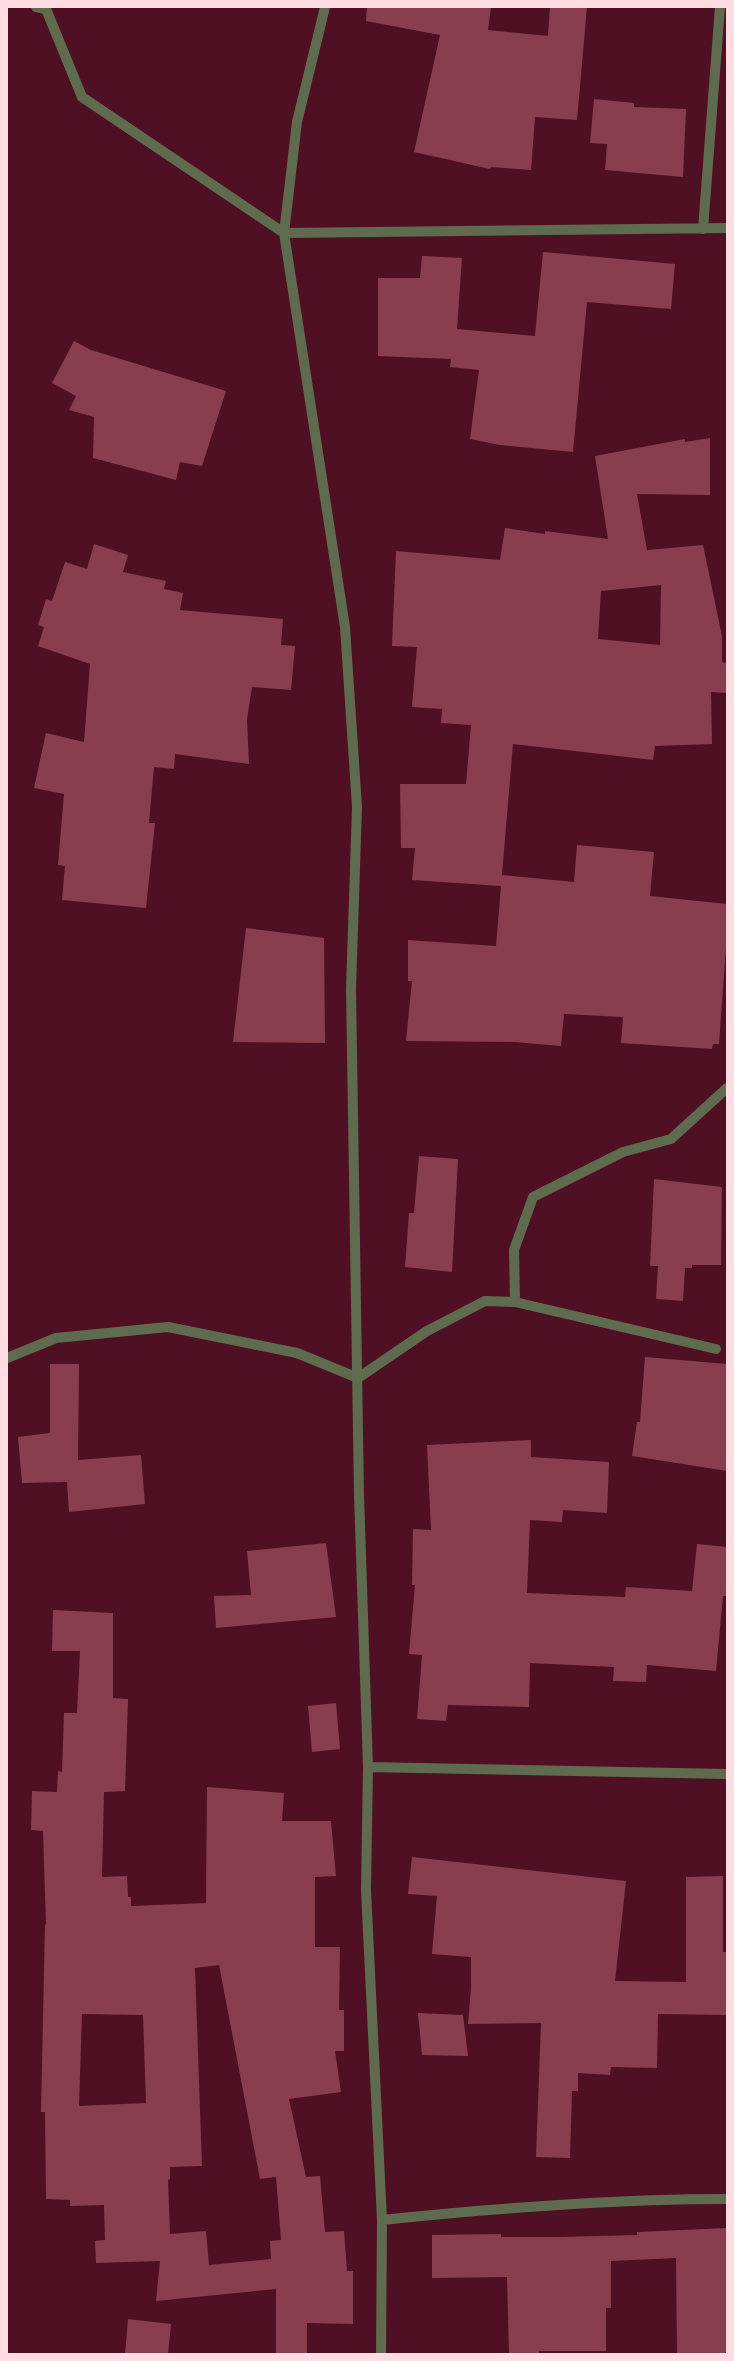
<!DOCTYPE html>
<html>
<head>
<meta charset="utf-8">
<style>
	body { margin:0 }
	#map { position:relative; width:734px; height:2361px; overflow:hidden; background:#4f1023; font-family:Lato,sans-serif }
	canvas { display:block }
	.frame { position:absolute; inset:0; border:8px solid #fedce2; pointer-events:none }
</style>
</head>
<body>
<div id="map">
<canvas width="734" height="2361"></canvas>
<div class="frame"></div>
</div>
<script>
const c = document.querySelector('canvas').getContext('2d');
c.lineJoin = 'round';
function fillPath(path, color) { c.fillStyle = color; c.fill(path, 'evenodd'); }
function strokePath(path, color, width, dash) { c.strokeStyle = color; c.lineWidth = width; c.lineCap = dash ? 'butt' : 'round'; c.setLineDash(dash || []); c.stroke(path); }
const building = new Path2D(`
	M367,7H491L488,30L548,36L550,7H587L577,120L535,117L531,170L491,167L490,169L414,152L440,35L366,21Z
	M594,99L634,103V107L686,109L683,177L605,170L607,144L590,143Z
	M543,252L675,264L671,309L587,302L573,452L500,445L470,439L479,370L450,367L451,359L378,356V278H420L422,256L462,258L457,329L535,336Z
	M74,341L91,350L226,391L202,466L180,462L176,480L93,458L94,417L69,410L76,396L52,383Z
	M710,438V495L637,494L647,550L703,545L722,636V662L727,663V693L711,692L712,744L655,746L653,760L513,744L501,886L502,875L574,882L577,845L654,852L650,896L727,904V933L719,1044H713L712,1049L621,1043L623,1017L564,1014L561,1046L515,1042L406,1041L412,981H408V940L496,946L501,886L412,880L415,848H401L400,784H466L471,725L441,723L442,709L412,707L417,647L392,646L396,551L500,560L505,528L545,534V531L608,539L595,456L685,439V442ZM661,585L660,645L598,639L601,591Z
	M94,544L128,555L123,572L166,581L164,589L183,593L180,610L283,619L281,645L295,646L291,690L252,687L247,719L249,764L175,754L174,769L154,767L149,823H155L146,908L62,900L65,866L58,865L64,794L34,788L46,733L84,742L90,664L38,646L44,627L38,625L46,599L52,601L65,562L87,569Z
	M246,928L324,938L325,1043L233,1042Z
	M419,1156L458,1159L452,1272L405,1267L409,1213H414Z
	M654,1179L722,1187L721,1265H692V1268H685L683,1301L656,1299L658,1266H650Z
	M645,1357L727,1364V1471L632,1456L637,1422H640Z
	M50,1364H79L78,1460L141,1455L145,1504L69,1512L67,1482L22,1483L18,1437L50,1433Z
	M531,1440V1457L609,1462L607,1513L563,1510L562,1522L530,1520L527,1593L625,1597L626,1587L692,1591L697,1544L727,1547V1596H723L716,1671L647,1665L646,1682L613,1681L614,1667L530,1663L529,1707L448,1705L446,1721L417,1719L422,1655L409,1654L415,1585H412L413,1529L431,1530L427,1445Z
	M326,1543L336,1617L216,1628L214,1596L251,1595L247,1551Z
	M53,1610L113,1613V1698L128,1699L125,1791L104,1792L102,1877L127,1876L128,1897H131V1906L206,1903L207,1787L284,1793L282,1821H331L336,1876L315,1877V1947H340L339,2010H344V2051H335L341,2092L289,2099L306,2177L320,2176L325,2232L344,2231L347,2271H353V2324L307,2323V2354H276V2289L156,2301L160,2261L96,2263L95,2241L105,2240L104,2205L70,2206V2200L46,2199L45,2112H41L45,1924L46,1925L43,1831L31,1830L32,1791L57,1792L58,1771L62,1772L64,1713H77L80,1651H52ZM219,1965L260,2179L276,2177L281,2240L270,2241L271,2259L209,2265L206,2231L170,2234L168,2180L170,2179V2167L202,2166L195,1968ZM82,2014L143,2015L146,2103L79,2106Z
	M336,1703L340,1749L312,1752L308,1706Z
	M412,1857L626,1881L615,1981L686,1982V1877L723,1876V1952H727V2015L658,2014L657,2068L611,2067L610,2075L578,2073V2091H572L570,2158L536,2157L541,2023L468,2024L471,1988V1957L432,1954L437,1896L408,1894Z
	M418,2013L463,2015L468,2056L422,2055Z
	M727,2228V2354H677L676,2258L611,2261V2308H606V2351H539V2353L509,2354L507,2277L432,2278V2235L501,2234V2237H559L637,2235V2232Z
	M128,2319L171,2324L168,2354H125Z`);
const minor = new Path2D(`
	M36,7L46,9L82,97L284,233L727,228
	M325,7L297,122L284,233L345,627L357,807L351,989L359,1495L368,1767L366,1890L382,2220L381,2354
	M703,229L720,7
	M515,1302L514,1250L533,1197L623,1152L671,1139L727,1088
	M7,1358L56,1338L168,1327L297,1353L358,1378L427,1331L485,1301L515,1302L716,1349
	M368,1767L727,1774
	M382,2220C497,2208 611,2199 727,2199`);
fillPath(building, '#893e50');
strokePath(minor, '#5e6b4e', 10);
</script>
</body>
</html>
